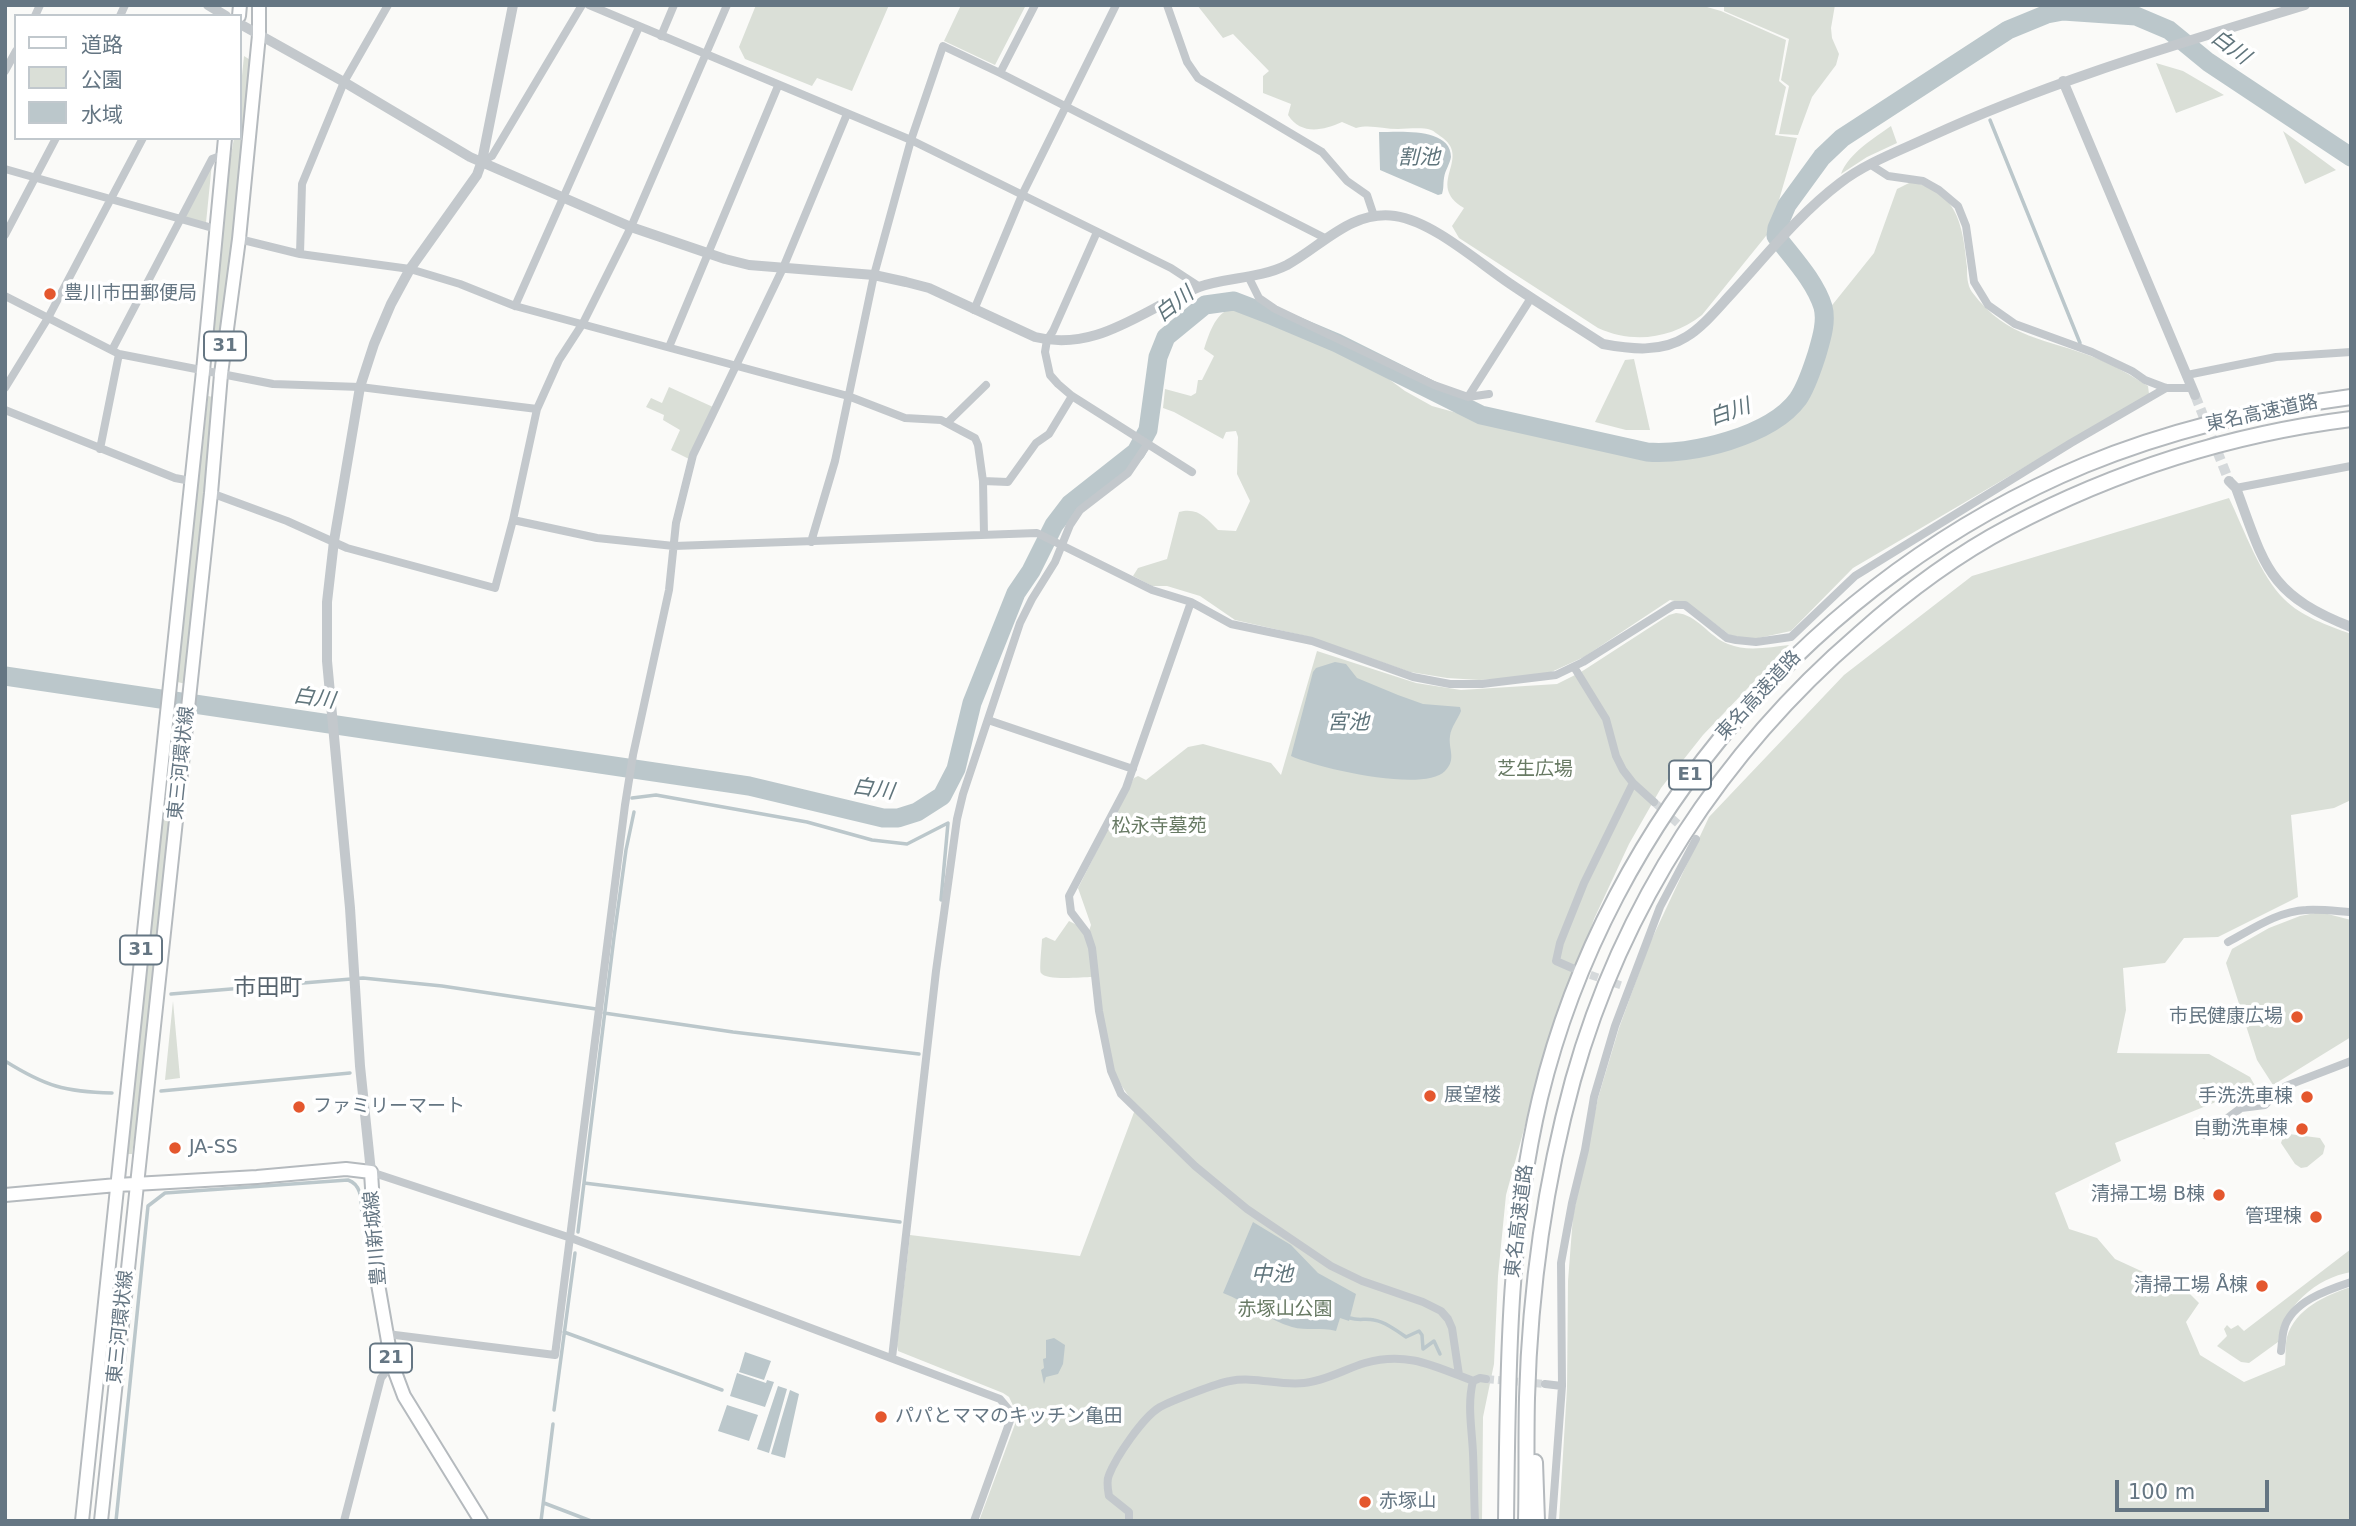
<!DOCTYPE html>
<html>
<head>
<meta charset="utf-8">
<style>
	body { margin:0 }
	#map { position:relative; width:2356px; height:1526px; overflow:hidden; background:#fafaf8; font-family:"DejaVu Sans","Noto Sans JP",sans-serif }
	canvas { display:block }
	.frame { position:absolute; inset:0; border:7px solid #657683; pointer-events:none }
	.legend { position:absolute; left:14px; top:14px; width:228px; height:126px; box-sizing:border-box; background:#fff; border:2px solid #c1c8cd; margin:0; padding:9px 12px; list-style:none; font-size:21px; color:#657683 }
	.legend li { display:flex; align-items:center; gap:14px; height:35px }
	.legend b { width:35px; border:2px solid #c1c8cd }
	.scale { position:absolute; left:2115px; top:1480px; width:154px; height:32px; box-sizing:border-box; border:4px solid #657683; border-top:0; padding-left:9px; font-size:21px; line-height:24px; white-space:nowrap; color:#657683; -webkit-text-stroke:5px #fff; paint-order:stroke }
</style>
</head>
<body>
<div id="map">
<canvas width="2356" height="1526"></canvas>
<div class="frame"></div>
<ul class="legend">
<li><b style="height:9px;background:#fff"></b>道路</li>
<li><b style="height:19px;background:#dadfd7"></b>公園</li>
<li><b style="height:19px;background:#bbc7cb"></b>水域</li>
</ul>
<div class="scale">100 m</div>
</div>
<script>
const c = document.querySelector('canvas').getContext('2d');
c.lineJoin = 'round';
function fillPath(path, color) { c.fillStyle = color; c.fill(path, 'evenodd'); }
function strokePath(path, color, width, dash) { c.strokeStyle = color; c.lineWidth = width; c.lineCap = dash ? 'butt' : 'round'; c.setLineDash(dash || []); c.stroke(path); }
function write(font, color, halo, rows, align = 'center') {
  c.font = font + ' "DejaVu Sans","Noto Sans JP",sans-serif'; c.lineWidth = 7; c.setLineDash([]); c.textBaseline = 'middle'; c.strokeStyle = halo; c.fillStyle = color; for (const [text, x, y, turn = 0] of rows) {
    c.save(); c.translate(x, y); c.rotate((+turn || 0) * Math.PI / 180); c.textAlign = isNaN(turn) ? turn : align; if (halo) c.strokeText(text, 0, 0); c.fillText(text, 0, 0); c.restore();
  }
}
const green = new Path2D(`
	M756,5H889L852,91L817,78L812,86L745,59L739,47Z
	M961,5H1026L995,65L944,41Z
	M1197,5H1700L1721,11L1786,40L1779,81L1786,87L1775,135L1797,138L1770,231L1702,315C1671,339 1633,344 1598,328L1459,238L1452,226L1464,208C1424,184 1474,158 1440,136C1437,134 1434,131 1431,130C1422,127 1408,129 1398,129C1383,129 1370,124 1356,128L1342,122C1322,131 1301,135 1288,115L1291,104L1263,93V76L1269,71L1233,34L1223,38Z
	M1724,5H1835L1831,28L1832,38L1839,54L1836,65L1812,97L1798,135L1779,134L1789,86L1781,80L1789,39L1724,11Z
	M244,56L252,61L234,236L217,349L210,347L229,167L234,138H240V95Z
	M2156,63L2183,71L2224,95L2176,113Z
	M1891,126L1897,143L1867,157L1841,174C1848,154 1874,138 1891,126Z
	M2283,131L2336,170L2305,184Z
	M212,163L206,223L184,217Z
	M1911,182C1958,191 1963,226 1967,267C1967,275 1967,285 1972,292C2008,340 2046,338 2096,358C2114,365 2132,376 2148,386L2149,394L1853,568L1791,631L1754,639L1731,636L1689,604L1670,600L1584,657L1547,674L1511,679L1479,680L1447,678L1410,672L1310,637L1235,620L1200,596L1167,586H1152L1133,576L1138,568L1167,559L1179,512C1198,507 1206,518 1218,530L1236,531L1250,501L1237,474L1238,437L1236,431L1226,432L1223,439L1174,412L1163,408L1165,389L1191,396L1196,393L1198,380H1202L1214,356L1204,349C1210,331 1218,304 1241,309L1334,345L1360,358L1405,391L1432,406L1486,421L1551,432L1668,460L1712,450L1770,426L1799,400L1817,356L1823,334L1825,314L1874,253L1897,189Z
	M1634,359L1650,430H1626L1595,422L1625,360Z
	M669,387L713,407L689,459L671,450L680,430L663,420L664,415L646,407L651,398L662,403Z
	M208,396L217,398L186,684L173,681L191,508L203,443Z
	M2229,498C2243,527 2261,577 2284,599C2302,617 2327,625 2351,634V800L2334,808L2291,815L2298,897L2218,937L2184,938L2165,963L2123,968L2126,1010L2117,1053L2209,1054L2250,1077L2264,1101L2238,1093L2115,1143L2121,1161L2055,1193L2069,1229L2097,1238L2115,1259L2189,1293L2199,1303L2186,1322L2200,1355L2244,1382L2285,1365C2286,1356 2285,1345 2287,1337C2295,1309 2326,1295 2351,1287V1521H1559L1567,1388L1568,1281L1573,1216L1598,1098L1619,1028L1649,945L1709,817L1844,675L1972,576Z
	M1676,613C1697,614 1709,637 1728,644C1747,652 1770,647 1789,645L1703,735L1661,788L1629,844L1594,919L1529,1111L1506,1195L1498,1276L1494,1364L1483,1417L1482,1521H979L1018,1416L1009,1397L1003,1393L898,1351L897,1345L910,1235L1080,1256L1136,1107L1119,1082L1113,1069L1092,977C1082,977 1046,981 1041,973C1039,970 1042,944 1042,939L1046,937L1055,941L1069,921L1089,931L1091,925L1078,888L1134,778L1138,776L1146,780L1188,747L1203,744L1271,763L1281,775L1317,651L1416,683L1461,690L1557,684L1581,672L1669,615Z
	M171,713L182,715L149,1041L132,1154H123Z
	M2320,912L2351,920V1037L2273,1085L2257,1060L2226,963L2232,949L2269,928L2300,916Z
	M173,1001L180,1078L165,1080Z
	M2289,1134L2320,1138L2325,1146L2323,1154L2307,1167L2301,1168L2295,1164L2281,1143L2283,1137Z
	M2351,1249V1272C2316,1278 2283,1307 2278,1342L2249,1363L2241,1362L2217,1346L2227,1336L2224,1329L2227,1325L2231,1329L2238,1325L2244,1331Z`);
const water = new Path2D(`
	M1379,132C1399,132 1451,127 1451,157C1450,164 1445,170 1444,178C1443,184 1444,188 1442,194L1438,195L1380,170Z
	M1335,662L1346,664L1357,678L1398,695L1423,704L1460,707L1461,711C1458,719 1451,727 1450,736C1448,749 1457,759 1445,771C1424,793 1317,768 1291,756L1313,672L1316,668Z
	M1253,1222L1291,1245L1318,1273L1356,1294L1349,1321L1340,1318L1336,1331C1321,1327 1306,1331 1292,1327C1268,1320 1247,1302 1223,1293Z
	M1054,1338L1065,1345L1063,1364L1058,1374L1046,1377L1044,1384L1041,1370L1044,1368L1043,1359L1046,1358V1340Z
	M745,1352L771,1361L764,1380L739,1372Z
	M737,1373L766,1383L767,1380L774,1382L765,1407L730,1396Z
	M778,1386L787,1389L769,1453L757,1449Z
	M790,1390L799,1394L785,1458L771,1454Z
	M727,1405L758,1415L749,1441L718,1431Z`);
const stream = new Path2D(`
	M1990,120L2080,343
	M632,798L656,795L807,822L872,840L907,844L948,823L941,900
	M171,994L363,978L442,986L596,1009
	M604,1013L733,1032L919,1054
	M5,1061C45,1086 65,1092 112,1093
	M161,1091L350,1073
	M584,1183L900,1222
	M578,1232L614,937L626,850L634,812
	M1350,1318C1359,1321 1365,1318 1374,1320C1385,1322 1396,1330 1406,1337L1419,1331L1422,1335L1423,1349L1434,1341L1440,1354
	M564,1332L722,1390
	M554,1410L575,1253
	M544,1503L591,1521
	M116,1521L148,1206L165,1193L348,1180C363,1185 361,1203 362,1217
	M541,1521L553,1424`);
const river = new Path2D(`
	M5,676L749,786L883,818H898L917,812L942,796L956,769L972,703L1016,593L1031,571L1054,525L1070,504L1136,452L1148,430L1158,357L1166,337L1205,305L1234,301L1273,316L1337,343L1481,415L1647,452C1690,456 1771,436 1798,399C1807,386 1812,369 1817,354C1821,340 1827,322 1823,307C1815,281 1792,257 1776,236L1777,228L1787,205L1822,157L1842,138L2008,30L2047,14L2063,11L2136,16L2169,30L2208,62L2351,157`);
const minorTunnel = new Path2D(`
	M1654,802L1688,833
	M1579,971L1623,986
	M1486,1379L1545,1384`);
const tertiaryTunnel = new Path2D(`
	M2195,395L2229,481`);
const minor = new Path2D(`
	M589,5L911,140L1171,268L1200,287
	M1167,5L1187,62L1198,78L1322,152L1347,181L1367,195L1374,216
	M35,16L40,5
	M120,16L125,5
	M661,36L674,5
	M5,71L16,51
	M1000,73L1325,238
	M482,161L492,156L582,5
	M1871,165L1888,176L1923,181L1939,190L1958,206L1966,226L1974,282L1988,305L2015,324L2092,352L2132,371L2145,380L2166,388H2192
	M5,169L216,229
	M1097,232L1053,331L1047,340L1045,352L1050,375L1058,384L1072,396L1192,472
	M5,235L56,138
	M239,239L300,254L410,269L460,284L515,306L848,396L905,418L941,420L975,438L978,445L983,481L984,535
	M300,254L302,184L344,82L388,5
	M1249,278L1259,298L1275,309L1434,385L1468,397L1489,394
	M5,296L119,354L273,384L360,387L537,409
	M515,306L639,27
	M974,310L1022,195L1116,5
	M669,347L778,86
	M112,350L212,159L223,155
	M2187,375L2276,357L2351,352
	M5,388L48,318L143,138
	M1468,397L1531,298
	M5,410L175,478L191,481
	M947,423L986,385
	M100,449L119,354
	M983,481L1008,482L1036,443L1049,434L1072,396
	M2236,488L2351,466
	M211,493L287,521L347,548L495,588L513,520L537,409L559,360L583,323L631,227L727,5
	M513,520L597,538L674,546L1037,533L1152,590L1191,602L1231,624L1312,641L1413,677L1450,684H1482L1556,675L1583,662L1674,605H1685L1727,638L1736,640L1756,642L1791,637L1855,576L2071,443L2166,388
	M811,542L835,461L874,275L911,140L943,46L1000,73L1035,5
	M1191,602L1126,788L1069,896L1071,912L1087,933L1092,948L1099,1011L1111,1071L1121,1094L1195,1166L1247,1209L1331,1266L1362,1281L1423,1302L1441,1311L1448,1319L1452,1328L1459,1375
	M1574,667L1606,719L1616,756L1623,770L1633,783L1654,802
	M988,720L1133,769
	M2228,942C2251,930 2278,911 2306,910C2320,909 2336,911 2351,912
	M1572,968L1556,961L1560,943L1584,883L1633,783
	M2205,1135L2241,1108L2265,1105L2280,1090L2286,1086L2351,1061
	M371,1172L571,1238L1000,1399L1010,1411L1011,1418L974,1521
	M387,1334L555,1355L625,805L633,755L669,590L676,523L693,455L783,268L847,114
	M2281,1351C2282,1344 2282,1336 2284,1329C2291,1302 2327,1290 2351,1282
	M892,1358L936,971L957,819L963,794L1020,623L1032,599L1055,562L1070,525L1080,510L1128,473L1147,445
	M1545,1384L1562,1386
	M344,1521L381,1378L392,1364
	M1129,1521V1512L1109,1496C1108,1490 1106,1481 1109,1475C1116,1457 1143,1417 1160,1407C1171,1401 1217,1383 1230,1381C1255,1376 1279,1386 1304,1383C1325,1381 1345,1369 1365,1363C1407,1351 1434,1366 1473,1381
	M1475,1521C1474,1498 1474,1476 1473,1453C1472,1429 1467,1405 1473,1381L1480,1378L1486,1379
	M1552,1521L1562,1386L1561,1263L1572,1203L1585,1150L1594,1097L1615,1026L1660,907L1696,839`);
const tertiary = new Path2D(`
	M208,5L226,16
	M240,24L344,82L470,157L631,227L725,259L749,265L874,275L906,282L929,288L1035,337C1098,353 1144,308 1199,287C1227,277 1259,279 1287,265C1322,246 1351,210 1395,216C1432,221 1478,262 1509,283C1540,304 1572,324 1603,344C1630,349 1661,353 1686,337C1703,327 1718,308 1732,293C1766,256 1799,214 1840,183C1866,163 1899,151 1929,137C2050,81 2178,44 2305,5
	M2063,81L2195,395
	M2229,481L2236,488C2265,566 2267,594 2351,627
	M371,1172L360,1066L350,908L327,661V602L334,541L360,387L374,344L391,304L410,269L477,175L482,161L513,5`);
const primary = new Path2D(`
	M239,16L240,5
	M5,1195L117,1185L257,1177L346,1169L371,1172L378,1284L392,1364L404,1396L481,1521
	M82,1521L203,371L225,138
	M101,1521L211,493L221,374L239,239L259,35V5`);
const motorway = new Path2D(`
	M1535,1462L1537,1521
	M1506,1521C1508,1379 1507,1237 1540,1098C1608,817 1818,576 2085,465C2170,430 2260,409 2351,397
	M1526,1521C1527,1480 1526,1439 1527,1398C1530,1291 1545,1182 1573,1080C1622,905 1722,752 1859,634C1905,593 1954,556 2009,527C2115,471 2232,434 2351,419`);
const markers = [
	[50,294,7,"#e4572e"],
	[2297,1017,7,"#e4572e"],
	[1430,1096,7,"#e4572e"],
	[2307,1097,7,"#e4572e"],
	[299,1107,7,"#e4572e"],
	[2302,1129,7,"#e4572e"],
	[175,1148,7,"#e4572e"],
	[2219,1195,7,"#e4572e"],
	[2316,1217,7,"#e4572e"],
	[2262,1286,7,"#e4572e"],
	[881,1417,7,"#e4572e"],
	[1365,1502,7,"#e4572e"]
];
const shields = [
	[225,346,42],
	[1690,775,42],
	[141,950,42],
	[391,1358,42]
];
const shieldNames = [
	["31",225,346],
	["E1",1690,775],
	["31",141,950],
	["21",391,1358]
];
const poiNames = [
	["豊川市田郵便局",64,294],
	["市民健康広場",2283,1017,"right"],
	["展望楼",1444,1096],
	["手洗洗車棟",2293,1097,"right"],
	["ファミリーマート",313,1107],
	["自動洗車棟",2288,1129,"right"],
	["JA-SS",189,1148],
	["清掃工場 B棟",2205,1195,"right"],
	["管理棟",2302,1217,"right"],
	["清掃工場 Å棟",2248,1286,"right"],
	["パパとママのキッチン亀田",895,1417],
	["赤塚山",1379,1502]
];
const streetNames = [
	["東名高速道路",2262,414,-12],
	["東名高速道路",1759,696,-47],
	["東三河環状線",182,763,-84],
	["東名高速道路",1520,1221,-83],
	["豊川新城線",376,1238,-95],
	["東三河環状線",121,1327,-84]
];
const parkNames = [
	["芝生広場",1535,770],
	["松永寺墓苑",1159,827],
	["赤塚山公園",1285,1310]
];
const waterNames = [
	["白川",2230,48,36],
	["割池",1419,159],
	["白川",1175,305,-38],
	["白川",1730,413,-19],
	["白川",314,699,8],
	["宮池",1348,724],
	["白川",873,790,8],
	["中池",1272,1276]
];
const quarterNames = [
	["市田町",268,989]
];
fillPath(green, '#dadfd7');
fillPath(water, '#bbc7cb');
strokePath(stream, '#bbc7cb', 3.5);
strokePath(river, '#bbc7cb', 19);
strokePath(minorTunnel, '#d5d9db', 8, [8, 4]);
strokePath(tertiaryTunnel, '#d5d9db', 10, [10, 5]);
strokePath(primary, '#b5babe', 16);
strokePath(motorway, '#b4b9bd', 18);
strokePath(minor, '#c3c8cc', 8);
strokePath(tertiary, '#c3c8cc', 10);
strokePath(primary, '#fff', 12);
strokePath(motorway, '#fff', 14);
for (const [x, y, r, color] of markers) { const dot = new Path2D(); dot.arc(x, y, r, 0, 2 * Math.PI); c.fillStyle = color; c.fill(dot); strokePath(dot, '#fff', 2.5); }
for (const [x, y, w] of shields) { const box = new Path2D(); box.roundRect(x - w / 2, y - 14.5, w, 29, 5); c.fillStyle = '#fff'; c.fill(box); strokePath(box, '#657683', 2); }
write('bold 18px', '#657683', null, shieldNames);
write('19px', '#657683', '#fff', poiNames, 'left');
write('19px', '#657683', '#fff', streetNames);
write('19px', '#687a64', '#fff', parkNames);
write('italic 21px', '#60757c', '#fff', waterNames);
write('23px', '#57646e', '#fff', quarterNames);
</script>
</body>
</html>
